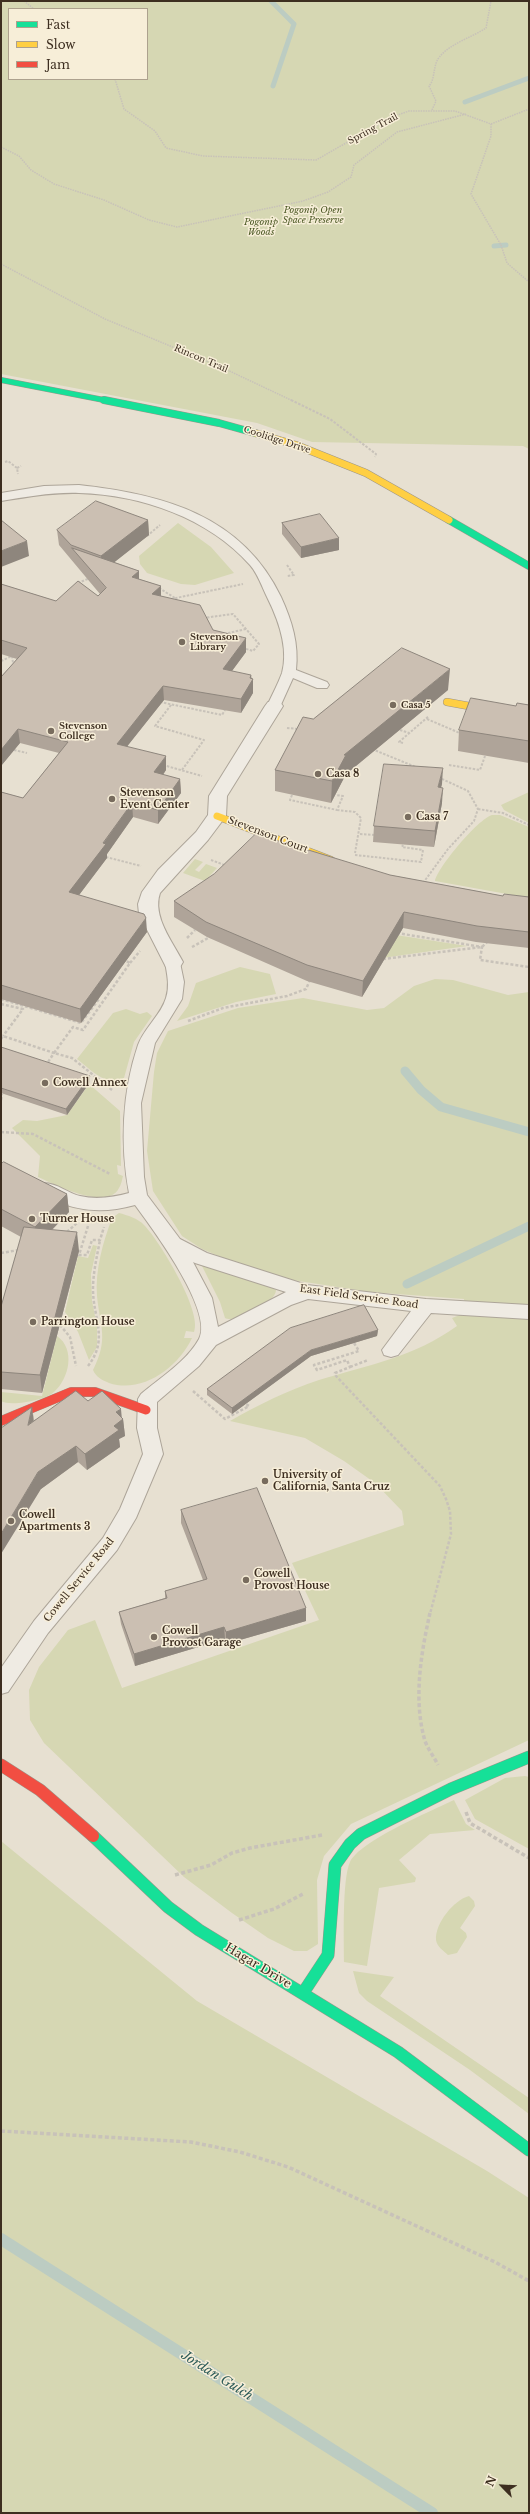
<!DOCTYPE html>
<html>
<head>
<meta charset="utf-8">
<style>
	body { margin:0 }
	#map { position:relative; width:530px; height:2514px; overflow:hidden; background:#e7e0d1; font-family:"Libre Baskerville",serif }
	canvas { display:block }
	.frame { position:absolute; inset:0; border:2px solid #3d2e20; pointer-events:none }
	.legend { position:absolute; left:8px; top:8px; width:140px; height:72px; box-sizing:border-box; background:#f7eed8; border:1px solid #ada18e; margin:0; padding:5px 7px; list-style:none; font-size:12px; color:#3d2e20 }
	.legend li { display:flex; align-items:center; gap:8px; height:20px }
	.legend b { width:20px; border:1px solid #ada18e }
	.north { position:absolute; left:482px; top:2466px; width:40px; height:40px; -webkit-text-stroke:3px #f7eed8; paint-order:stroke; rotate:294deg; font-size:11px; font-weight:700; line-height:16px; text-align:center; color:#3d2e20 }
	.north::after { content:''; display:block; margin:auto; width:14px; height:18px; background:#3d2e20; clip-path:polygon(50% 0,100% 100%,50% 72%,0 100%) }
</style>
</head>
<body>
<div id="map">
<canvas width="530" height="2514"></canvas>
<div class="frame"></div>
<ul class="legend">
<li><b style="height:5px;background:#16e098"></b>Fast</li>
<li><b style="height:5px;background:#ffcf43"></b>Slow</li>
<li><b style="height:5px;background:#f24e42"></b>Jam</li>
</ul>
<div class="north">N</div>
</div>
<script>
const c = document.querySelector('canvas').getContext('2d');
c.lineJoin = 'round';
function fillPath(path, color) { c.fillStyle = color; c.fill(path, 'evenodd'); }
function strokePath(path, color, width, dash) { c.strokeStyle = color; c.lineWidth = width; c.lineCap = dash ? 'butt' : 'round'; c.setLineDash(dash || []); c.stroke(path); }
function write(font, color, halo, rows, align = 'center') {
  c.font = font + ' "Libre Baskerville",serif'; c.lineWidth = 3; c.setLineDash([]); c.textBaseline = 'middle'; c.strokeStyle = halo; c.fillStyle = color; for (const [text, x, y, turn = 0] of rows) {
    c.save(); c.translate(x, y); c.rotate((+turn || 0) * Math.PI / 180); c.textAlign = isNaN(turn) ? turn : align; if (halo) c.strokeText(text, 0, 0); c.fillText(text, 0, 0); c.restore();
  }
}
const green = new Path2D(`
	M1,1H529V449L523,446L312,442L257,423L1,374ZM9,9H147V79H9Z
	M178,523L211,547L234,573L195,585L181,584L147,573L140,564L139,556Z
	M529,792V823L504,810L501,805Z
	M492,815H500L529,827V898L435,881C438,867 478,819 492,815Z
	M195,859L203,862L195,870L199,872L206,864L217,868L205,881L183,873Z
	M383,933L467,946L382,958Z
	M240,967L270,974L276,994L236,1002L177,1021L188,1006L196,983Z
	M435,979L453,980L508,995L529,992V1740L351,1824L324,1856L317,1880L318,1944L307,1951H294L268,1938L232,1913L184,1877L44,1743L30,1720L29,1690L39,1667L68,1630L95,1620L122,1688L319,1620L292,1563L404,1525L402,1511L375,1483L344,1461L305,1438L230,1421C258,1405 288,1390 319,1380C369,1365 414,1357 457,1326L452,1318L465,1313L464,1299L370,1292L292,1280L228,1260L202,1249L182,1236L153,1191L147,1151L154,1072L157,1053L168,1031L238,1008L303,998L367,1010L384,1008L414,986Z
	M126,1009L140,1014L147,1012L152,1016L134,1042L124,1078C107,1088 90,1069 77,1059L113,1013Z
	M89,1084L120,1111L121,1166L117,1165L118,1174L123,1176C122,1180 121,1185 119,1188C107,1212 54,1184 38,1177L40,1156L12,1128L23,1120L37,1121L67,1115Z
	M119,1213C127,1215 139,1219 144,1225C159,1240 203,1312 194,1332L186,1331L184,1338H192C178,1368 142,1394 109,1383C102,1380 96,1377 93,1370C109,1338 100,1328 97,1296C95,1270 103,1242 112,1218Z
	M93,1245L97,1246L91,1274L92,1301L97,1326V1347L89,1360L78,1332L65,1312L78,1256L88,1258Z
	M203,1264L271,1287L276,1290C276,1303 236,1324 225,1318L220,1302L202,1266Z
	M57,1336C76,1349 69,1379 54,1392C46,1400 11,1407 1,1401V1392L42,1396Z
	M525,1776L529,1777V1849L475,1819L465,1800L505,1778Z
	M454,1800L466,1824L475,1830L430,1834L399,1860L416,1878L415,1882L379,1888L367,1966L344,1962C344,1940 342,1879 350,1862C360,1841 431,1811 454,1800Z
	M1,1841L197,2001L487,2171L529,2198V2513H1Z
	M469,1896L474,1901L475,1906L460,1928L466,1933L467,1937L457,1953L448,1955C444,1951 437,1947 436,1940C435,1923 454,1900 469,1896Z
	M353,1971L394,1977L380,1996L529,2098V2114L470,2070L367,2001L359,1993Z`);
const streamFar2 = new Path2D(`
	M271,1L294,24L273,86
	M465,102L529,78
	M494,246L506,245`);
const streamFar1 = new Path2D(`
	M405,1071L421,1090L441,1107L529,1132
	M407,1284L529,1226`);
const stream = new Path2D(`
	M1,2239L432,2513`);
const pathFar3 = new Path2D(`
	M24,1L34,9
	M115,79L124,109L155,131L166,148L203,156L316,160L392,117L409,111H455L491,124V136L471,194L501,245L507,263L529,282
	M432,110L436,101L429,86C435,80 433,67 438,59C448,44 471,38 486,28L491,1
	M491,124L529,109
	M1,147L19,156L31,170L54,184L104,200L149,220L177,227L303,201L328,192L351,177L354,165L397,132L466,114
	M1,264L105,319L221,367L293,401`);
const pathFar2 = new Path2D(`
	M291,400L330,419L376,454L375,457
	M5,462L8,461L17,468L18,474
	M17,468L21,466
	M147,536L160,525
	M287,565L294,575L287,576
	M78,583L90,578
	M159,588L175,598
	M173,602L176,598L243,584
	M203,618L233,614L259,644L253,651L243,648
	M224,634L246,629
	M12,656L13,663L16,665
	M1,661L12,656
	M160,702L222,715L225,710
	M171,705L155,726L204,740L182,770
	M427,719L462,734
	M287,728L298,729
	M400,730L409,733
	M403,743L399,742L429,716
	M372,749L418,768
	M14,750L27,753
	M163,765L202,776
	M449,765L480,770L485,756
	M292,795L290,800L337,810L343,796L336,795
	M478,809L503,813L529,825
	M337,810L355,812L361,818L355,853
	M360,834L374,835
	M355,855L421,862L423,850L402,847L403,845
	M106,857L141,866
	M211,860L227,866
	M423,883L448,849L474,821L478,809L468,791L440,778`);
const pathFar1 = new Path2D(`
	M397,933L482,947L480,960L529,967
	M187,938L195,930
	M192,947L210,937
	M383,959L482,947L487,942
	M130,963L140,951
	M1,999L81,1023L99,999
	M1,1004L23,1009L3,1036
	M188,1021L223,1008L287,996L306,989L310,980
	M1,1039L3,1036L54,1053L46,1065
	M112,1090L72,1058L54,1053L73,1027L83,1030L130,963L126,961
	M1,1100L2,1094
	M1,1132L33,1134L110,1174
	M88,1226L79,1255H87L92,1240H100L104,1227
	M67,1232L77,1223
	M1,1253L19,1250
	M60,1325L70,1337L76,1366
	M354,1343L359,1351L314,1365L317,1370L347,1360L350,1367L335,1373L336,1376L440,1486L446,1499L450,1511L451,1534L430,1614
	M88,1366C109,1339 93,1319 93,1289C93,1273 97,1256 100,1240
	M350,1367L368,1360
	M193,1391L225,1419L249,1406L246,1404`);
const path = new Path2D(`
	M430,1613C421,1653 413,1700 425,1741C428,1749 434,1757 438,1765
	M466,1812L470,1823L529,1858
	M175,1875L211,1865L232,1853L250,1848L322,1835
	M239,1920L274,1909L303,1894
	M1,2131L191,2142L240,2152L288,2167L495,2262L529,2281`);
const lane = new Path2D(`
	M79,485C162,494 242,515 281,597C292,621 299,644 296,670L327,682L329,685L327,688H317L293,678L279,709H269L267,706C272,695 278,684 282,673C289,648 278,619 267,597C262,587 258,574 250,565C208,518 142,495 79,493C53,492 27,497 1,501V493L44,486Z
	M173,957L179,958L184,982L182,999L155,1043L141,1103L144,1177L147,1195L180,1239L207,1253L307,1285L426,1299L529,1305V1319L431,1313L398,1355L391,1357L384,1355L382,1350L411,1311L308,1299L291,1305L216,1345L199,1366L157,1402V1428L163,1454L136,1518L117,1550L48,1633L8,1692L1,1694V1668L34,1621L103,1538L120,1509L143,1454L137,1428L138,1399L141,1394C160,1378 187,1361 199,1339C214,1311 152,1228 135,1205C106,1213 83,1212 55,1201C48,1198 41,1196 37,1189L40,1184C53,1180 67,1193 80,1196C97,1200 114,1197 129,1193C120,1145 122,1092 138,1045C144,1028 161,1015 166,998C170,986 167,974 165,962L167,958ZM193,1262L195,1263L286,1292L218,1327L212,1298Z`);
const street = new Path2D(`
	M274,701L280,702L283,706L227,796L226,816L208,840L160,893C152,916 172,941 183,962L180,967L173,968L166,967L139,914L138,904L142,892L158,870L196,832L208,815L209,796L265,706L268,702Z`);
const fastFar2 = new Path2D(`
	M1,380L109,401`);
const fastFar1 = new Path2D(`
	M104,400L219,423L255,433
	M449,520L529,566`);
const fast = new Path2D(`
	M93,1836L168,1907L199,1930L398,2052L529,2150
	M303,1993L328,1955L335,1865L350,1844L361,1834L451,1789L529,1757`);
const slow = new Path2D(`
	M255,433L296,445L366,473L449,520
	M447,702L529,717
	M217,816L331,860`);
const jamFar1 = new Path2D(`
	M1,1421L71,1392H95L146,1410`);
const jam = new Path2D(`
	M1,1765L40,1790L93,1836`);
const wall = new Path2D(`
	M148,520L149,535L114,562L139,571V579L161,586V596L246,652L232,671L253,679V693L241,713L164,700L127,746L166,770L163,775L180,779L181,793L158,824L133,817L107,854V858L79,895L147,932L81,1023L1,999V792L23,798L59,753L20,743L1,766V677L17,659L1,654V584L56,601L98,596L100,594L59,545L57,530Z
	M282,523L339,550L301,558L282,534Z
	M448,690L345,775V776L331,803L275,791V770L313,719Z
	M529,705V763L458,751L459,730L516,706Z
	M442,784L441,787L442,803L434,847L373,842L374,826Z
	M390,875L503,896L529,897V948L476,942L403,928L362,997L307,981L207,937L174,917V901Z
	M1,1047L90,1082L67,1115L1,1093Z
	M1,1164L67,1194L69,1212L52,1230L79,1251L42,1393L1,1389V1307L21,1237L1,1226Z
	M378,1330L377,1336L311,1356L232,1414L207,1395V1389Z
	M88,1401L122,1418L123,1419L125,1436L119,1439L120,1447L87,1470L78,1462L41,1489L32,1407L34,1420Z
	M181,1510L306,1621L226,1644L225,1639L135,1666L121,1624L119,1612L165,1598V1591L203,1580L181,1523Z`);
const shadedWall = new Path2D(`
	M148,520L149,535L102,572L101,556Z
	M339,538V550L301,558V547Z
	M27,541L29,556L1,567V551Z
	M139,571V585L132,577Z
	M161,586V600L152,594Z
	M246,638V652L223,683V669Z
	M450,669L448,690L345,775V776L331,803L332,781L344,755Z
	M251,675L252,681L253,679V693L241,713V699Z
	M163,686L164,700L118,758L117,744Z
	M18,729L20,743L1,766V750Z
	M166,756V770L155,786L154,772Z
	M443,768L442,784L437,803L438,787Z
	M180,779L181,793L158,824V810Z
	M443,788L442,803L434,847L435,831Z
	M132,803L133,817L107,854V858L70,907L69,892Z
	M404,912L403,928L362,997L363,981Z
	M146,918L147,932L81,1023L80,1009Z
	M90,1076V1082L67,1115L66,1109Z
	M67,1194L69,1212L37,1245L35,1227Z
	M77,1232L79,1251L42,1393L40,1375Z
	M378,1330L377,1336L311,1356L232,1414V1408L311,1350Z
	M32,1407L34,1424L28,1425Z
	M121,1409L122,1420L123,1419L125,1436L119,1439L120,1447L87,1470L85,1454L114,1426L116,1412Z
	M76,1446L78,1462L41,1489L1,1554V1534L38,1472Z
	M306,1608V1621L226,1644V1632Z
	M224,1627L225,1639L135,1666L134,1654Z`);
const building = new Path2D(`
	M96,501L148,520L101,556L71,545L57,530Z
	M320,514L339,538L301,547L282,523Z
	M1,520L27,541L1,551Z
	M72,548L139,571L132,577L161,586L152,594L200,605L213,630L246,638L223,669L251,675L250,678L253,679L241,699L163,686L117,744L166,756L154,772L180,779L158,810L132,803L103,843L106,844L69,892L144,914L146,918L80,1009L1,985V792L23,798L68,742L18,729L1,750V677L27,648L1,640V584L56,601L78,581L98,596L106,588Z
	M402,648L450,669L344,755H346L332,781L275,770L303,717L313,719Z
	M471,698L516,706L517,703L529,705V741L459,730Z
	M384,764L443,768L438,787L443,788L435,831L374,826Z
	M256,834L390,875L503,896L504,894L529,897V932L477,926L404,912L363,981L307,965L206,922L174,901L214,874Z
	M1,1047L90,1076L66,1109L1,1088Z
	M4,1162L67,1194L35,1227L1,1209V1164Z
	M24,1227L77,1232L40,1375L1,1372V1307Z
	M364,1305L378,1330L311,1350L232,1408L207,1389L290,1328Z
	M76,1391L88,1401L102,1391L121,1409L116,1412L123,1419L114,1426L119,1430L85,1454L76,1446L38,1472L1,1534V1428L32,1407L28,1425Z
	M257,1488L306,1608L226,1632L224,1627L134,1654L119,1612L167,1598L165,1591L207,1579L181,1510Z`);
const markers = [
	[182,642,4,"#786c5e"],
	[393,705,4,"#786c5e"],
	[51,731,4,"#786c5e"],
	[318,774,4,"#786c5e"],
	[112,799,4,"#786c5e"],
	[408,817,4,"#786c5e"],
	[45,1083,4,"#786c5e"],
	[32,1219,4,"#786c5e"],
	[33,1322,4,"#786c5e"],
	[265,1481,4,"#786c5e"],
	[11,1521,4,"#786c5e"],
	[246,1580,4,"#786c5e"],
	[154,1637,4,"#786c5e"]
];
const farStreetnames = [
	["Spring Trail",373,129,-28],
	["Rincon Trail",201,359,23],
	["Coolidge Drive",277,440,18]
];
const farParknames = [
	["Pogonip Open",313,210],
	["Space Preserve",313,220],
	["Pogonip",261,222],
	["Woods",261,232]
];
const farPoinames = [
	["Stevenson",190,637],
	["Library",190,647],
	["Casa 5",401,705],
	["Stevenson",59,726],
	["College",59,736]
];
const poiNames = [
	["Casa 8",326,774],
	["Stevenson",120,793],
	["Event Center",120,805],
	["Casa 7",416,817],
	["Cowell Annex",53,1083],
	["Turner House",40,1219],
	["Parrington House",41,1322],
	["University of",273,1475],
	["California, Santa Cruz",273,1487],
	["Cowell",19,1515],
	["Apartments 3",19,1527],
	["Cowell",254,1574],
	["Provost House",254,1586],
	["Cowell",162,1631],
	["Provost Garage",162,1643]
];
const streetNames = [
	["Stevenson Court",268,835,21],
	["East Field Service Road",359,1297,8],
	["Cowell Service Road",79,1580,-51]
];
const nearStreetnames = [
	["Hagar Drive",258,1966,31]
];
const nearWaternames = [
	["Jordan Gulch",217,2376,32]
];
fillPath(green, '#d6d7b3');
strokePath(streamFar2, '#bcccc2', 5);
strokePath(streamFar1, '#bcccc2', 9);
strokePath(stream, '#bcccc2', 12);
strokePath(lane, '#ada599', 2);
strokePath(street, '#ada599', 2);
strokePath(fastFar2, '#9c958a', 6);
strokePath(fastFar1, '#9c958a', 8);
strokePath(fast, '#9c958a', 13);
strokePath(slow, '#9c958a', 8);
strokePath(jamFar1, '#9c958a', 10);
strokePath(jam, '#9c958a', 13);
strokePath(pathFar3, '#c8c2b9', 1.5, [1.5, 1]);
strokePath(pathFar2, '#c8c2b9', 2, [2.5, 1.5]);
strokePath(pathFar1, '#c8c2b9', 2.5, [3, 2]);
strokePath(path, '#c8c2b9', 3.5, [4, 2.5]);
fillPath(lane, '#efebe3');
fillPath(street, '#efebe3');
strokePath(fastFar2, '#16e098', 5);
strokePath(fastFar1, '#16e098', 7);
strokePath(fast, '#16e098', 12);
strokePath(slow, '#ffcf43', 7);
strokePath(jamFar1, '#f24e42', 9);
strokePath(jam, '#f24e42', 12);
fillPath(wall, '#afa499');
fillPath(shadedWall, '#8e867d');
fillPath(building, '#cbbfb2');
strokePath(building, '#8e867d', 1);
for (const [x, y, r, color] of markers) { const dot = new Path2D(); dot.arc(x, y, r, 0, 2 * Math.PI); c.fillStyle = color; c.fill(dot); strokePath(dot, '#f7eed8', 1.5); }
write('9px', '#3d2e20', '#f7eed8', farStreetnames);
write('italic 9px', '#4d5a26', '#f7eed8', farParknames);
write('bold 9px', '#3d2e20', '#f7eed8', farPoinames, 'left');
write('bold 10px', '#3d2e20', '#f7eed8', poiNames, 'left');
write('10px', '#3d2e20', '#f7eed8', streetNames);
write('12px', '#3d2e20', '#f7eed8', nearStreetnames);
write('italic 13px', '#2f5d5a', '#f7eed8', nearWaternames);
</script>
</body>
</html>
